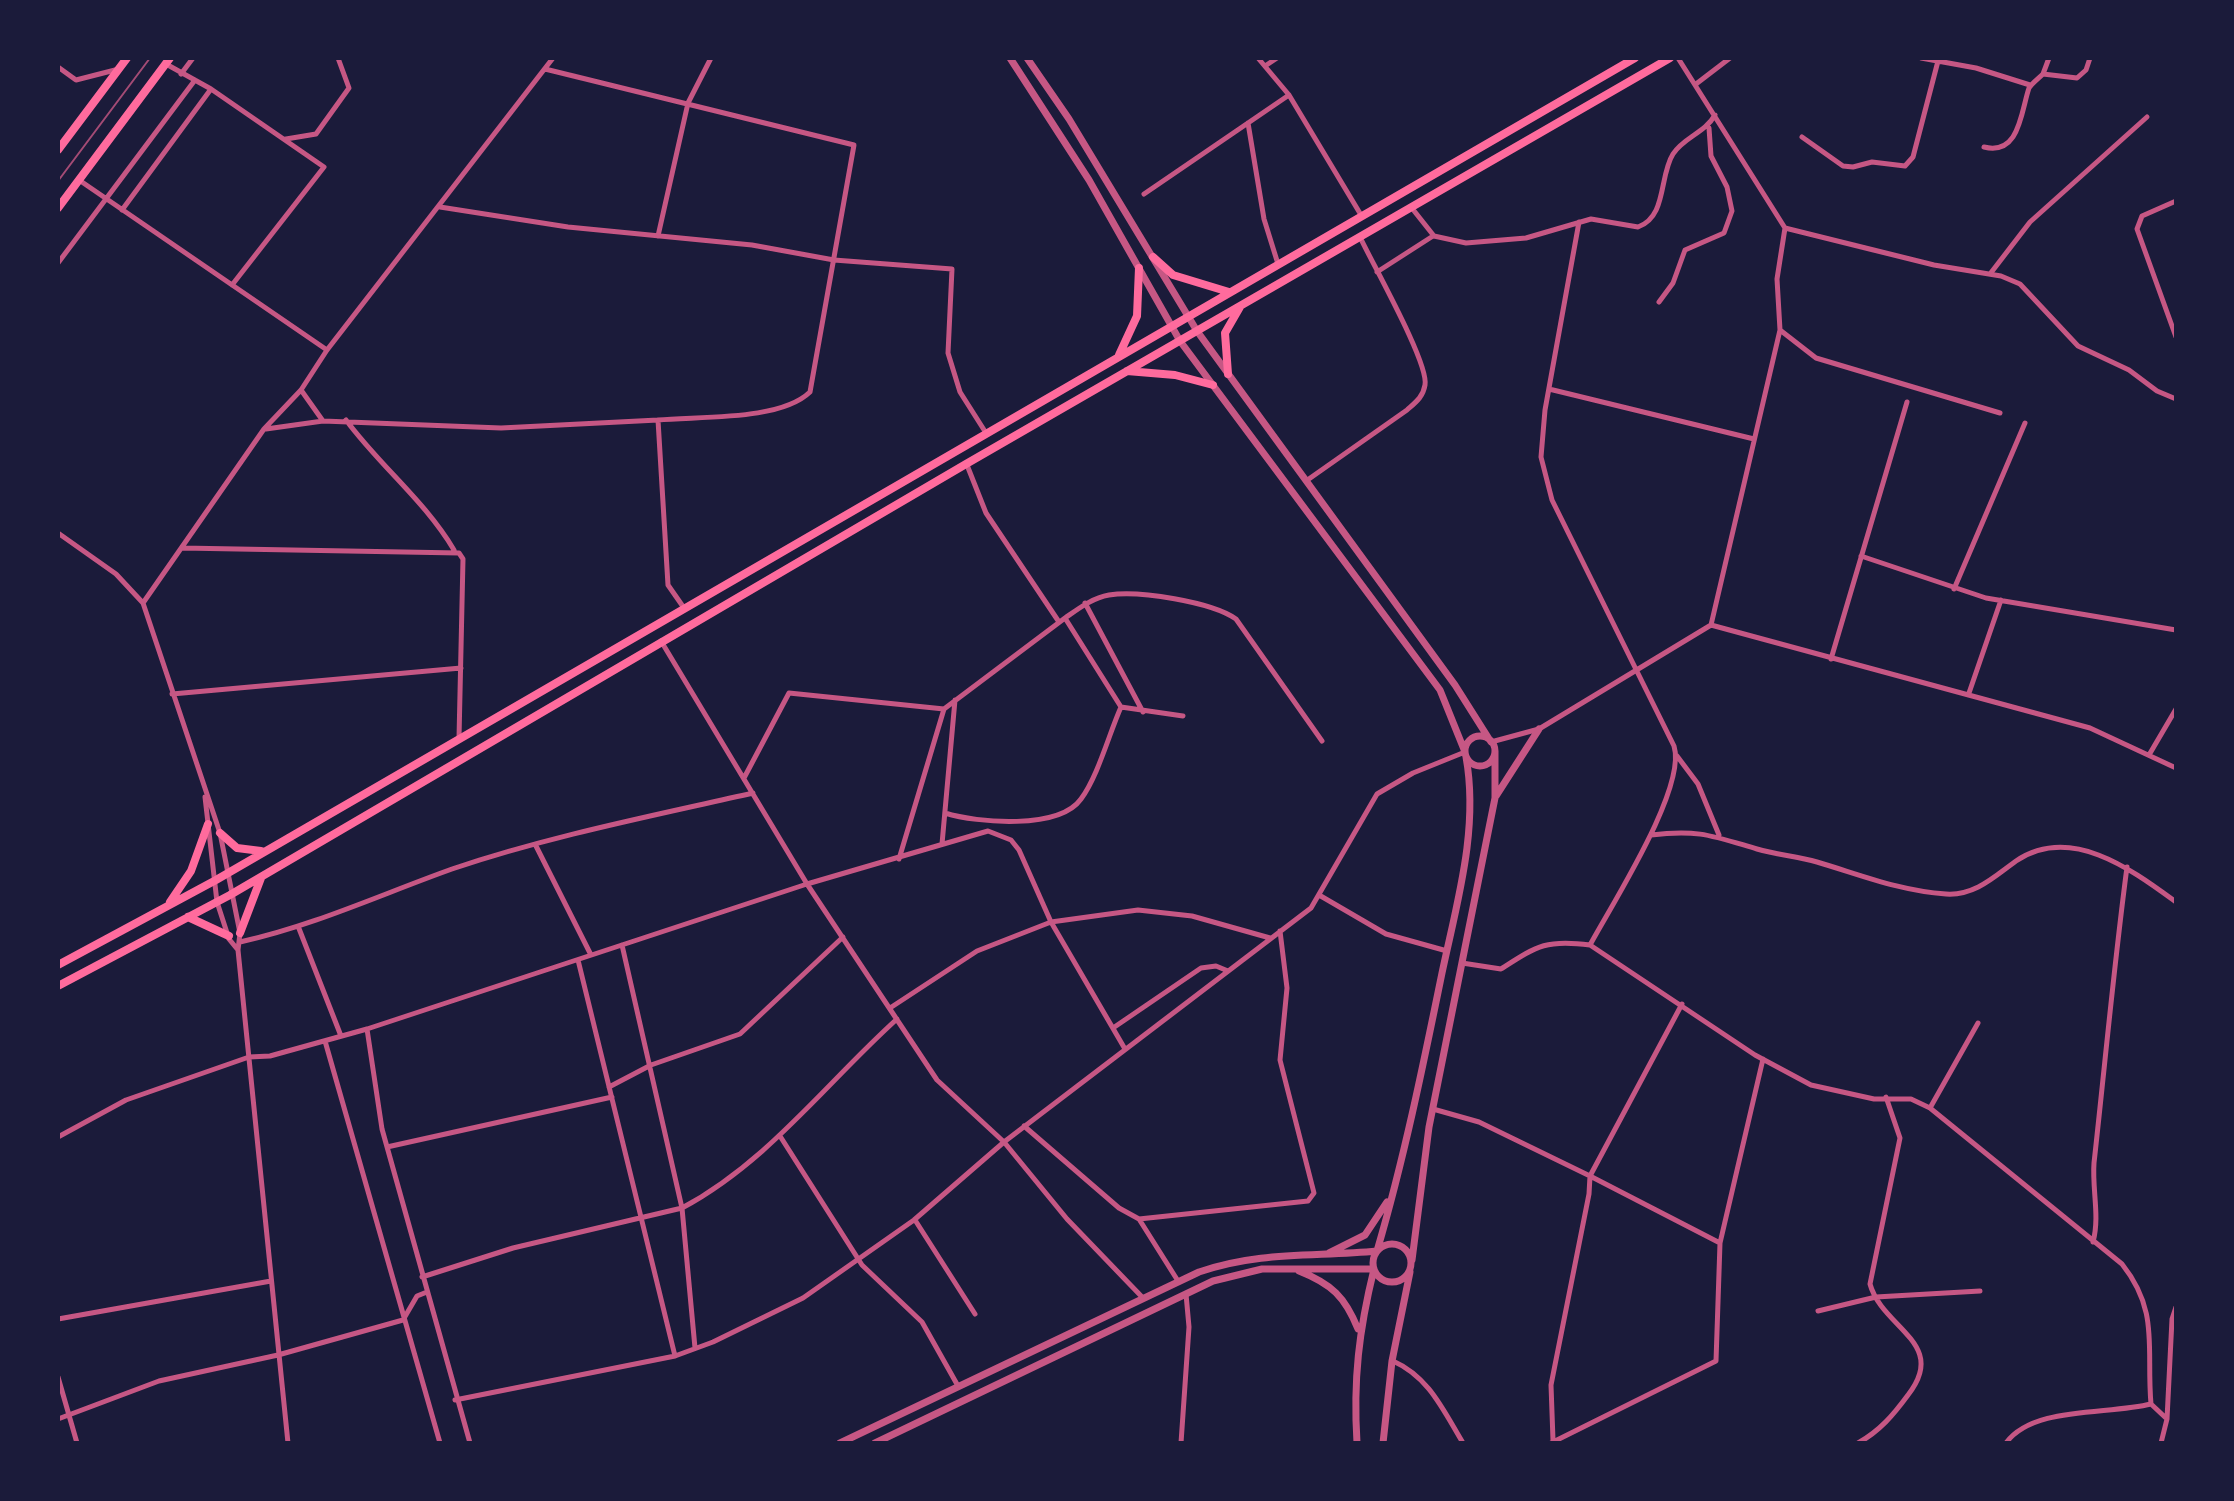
<!DOCTYPE html>
<html>
<head>
<meta charset="utf-8">
<style>
	body { margin:0 }
	#map { position:relative; width:2234px; height:1501px; overflow:hidden; background:#1b1b3a; font-family:"PT Sans Narrow",sans-serif }
	canvas { display:block }
	.frame { position:absolute; inset:0; border:60px solid #1b1b3a; pointer-events:none }
</style>
</head>
<body>
<div id="map">
<canvas width="2234" height="1501"></canvas>
<div class="frame"></div>
</div>
<script>
const c = document.querySelector('canvas').getContext('2d');
c.lineJoin = 'round';
function strokePath(path, color, width, dash) { c.strokeStyle = color; c.lineWidth = width; c.lineCap = dash ? 'butt' : 'round'; c.setLineDash(dash || []); c.stroke(path); }
const minor = new Path2D(`
	M1258,58L1289,95L1361,215
	M1678,58L1785,228L1777,279L1780,330L1711,625
	M1921,58L1976,68L2030,85
	M166,64L211,89L324,167L232,285
	M1265,66L1277,58
	M58,67L76,80L119,69
	M545,69L854,145L810,392C780,421 700,416 658,420
	M181,74L193,58
	M2043,74L2049,58
	M1696,84L1730,58
	M1248,123L1264,219L1278,264
	M1802,137L1843,166L1853,167L1872,162L1905,166L1913,157L1938,61
	M286,139L316,134L349,88L338,58
	M1984,147C2020,156 2021,111 2029,88C2032,83 2038,79 2043,74L2077,78L2086,70L2090,58
	M79,180L327,350
	M1144,194L1289,95
	M2176,201L2142,216L2137,229L2176,337
	M440,207L568,227L752,245L834,260L952,269L948,353L960,392L986,433
	M1411,207L1434,236L1466,243L1526,238L1591,219L1638,227C1667,217 1659,176 1673,154C1684,137 1705,133 1715,115
	M122,210L211,89
	M1579,222L1545,410L1541,457L1552,500L1674,746C1687,788 1612,904 1590,945
	M1785,228L1934,265L2001,276L2020,284L2078,346L2129,370L2157,391L2176,399
	M658,236L688,103L711,58
	M58,263L195,80
	M1377,272L1433,236
	M1990,274L2030,222L2147,117
	M1659,302L1673,283L1685,250L1724,233L1732,211L1727,187L1711,156L1709,128
	M1780,330L1816,358L2000,413
	M1549,389L1754,439
	M301,390L323,421
	M346,420C380,466 425,501 454,550
	M266,429L323,421L501,428L658,420L668,585L684,608
	M967,465L986,513L1059,622
	M1306,481L1407,410C1416,402 1423,397 1425,385C1429,363 1372,263 1360,237
	M58,533L116,574L143,603L264,429L301,390L327,350L553,58
	M182,548L459,553L463,559L459,738
	M1861,556L1986,598L2176,630
	M1954,589L2025,423
	M143,603L220,833L240,933L238,950L288,1443
	M1085,603L1143,712
	M1065,618C1078,609 1092,598 1109,595C1138,590 1212,602 1236,619L1322,741
	M1711,625L2090,728L2176,768
	M661,641L807,884L937,1080L1004,1142L1067,1219L1143,1298
	M1831,659L1907,402
	M1969,693L2001,600
	M172,694L461,668
	M944,709L1065,618L1121,707L1183,716
	M1491,742L1539,729L1711,625
	M2149,755L2176,709
	M1677,756L1698,784L1719,835
	M744,778L789,693L944,709L899,859
	M205,797L217,902L229,939L238,950
	M945,813C977,823 1059,830 1081,799C1098,776 1109,734 1121,707
	M1651,835C1698,829 1713,836 1757,849C1777,855 1798,856 1817,862C1861,875 1900,891 1946,894C1975,896 1995,876 2016,861C2071,824 2132,870 2176,902
	M535,844L591,955
	M942,844L955,700
	M1319,895L1386,934L1447,951
	M298,926L341,1036
	M240,942C313,926 382,894 452,869C550,836 652,816 753,793
	M622,945L682,1208L695,1348
	M578,960L675,1356
	M1462,963L1501,969C1537,946 1546,939 1590,945L1755,1055L1811,1085L1874,1099H1911L1930,1108L2122,1264C2160,1312 2146,1348 2151,1404L2167,1419
	M890,1008L977,951L1051,922L1125,1049
	M1113,1028L1201,968L1216,966L1228,971
	M367,1029L382,1129L470,1443
	M325,1041L440,1443
	M609,1087L651,1065L740,1034L843,937
	M1930,1108L1978,1023
	M1433,1109L1479,1122L1590,1176L1682,1004
	M1024,1126L1119,1208L1139,1219L1178,1281
	M780,1136L862,1265L922,1322L958,1386
	M58,1137L126,1100L249,1057L270,1056L367,1029L807,884L988,831L1011,840L1019,850L1051,922L1138,910L1192,916L1270,938
	M387,1147L612,1097
	M1139,1219L1308,1201L1314,1193L1280,1060L1287,988L1280,931
	M915,1220L975,1314
	M2093,1242C2100,1216 2092,1190 2094,1163C2105,1064 2114,965 2127,867
	M422,1277L513,1248L682,1208C768,1162 826,1083 897,1019
	M1818,1311L1876,1297L1980,1291
	M58,1319L271,1281
	M1393,1361C1429,1377 1443,1410 1463,1443
	M58,1377L77,1443
	M455,1400L675,1356L713,1342L803,1298L914,1220L1004,1142L1311,908L1377,794L1413,773L1465,752
	M58,1419L159,1381L278,1355L403,1320L417,1296L427,1292
	M1553,1440L1551,1385L1589,1194L1590,1176L1720,1243
	M1181,1443L1189,1327L1186,1294
	M1551,1443L1716,1361L1720,1243L1763,1059
	M1858,1443C1880,1431 1894,1414 1908,1395C1949,1343 1882,1328 1870,1284L1900,1138L1886,1097
	M2006,1443C2033,1406 2107,1415 2151,1404
	M2161,1443L2167,1419L2172,1319L2176,1307`);
const tertiary = new Path2D(`
	M1010,58L1089,180L1180,341L1440,690L1465,752
	M1027,58L1069,119L1197,331L1455,685L1491,742
	M1465 751a15 15 0 1 1 30 0a15 15 0 1 1-30 0Z
	M1496,796L1539,729
	M1373 1263a19 19 0 1 1 38 0a19 19 0 1 1-38 0Z
	M1329,1253L1365,1235L1387,1202
	M1412,1260L1429,1127L1495,798V751
	M1299,1271C1332,1284 1345,1297 1358,1329
	M840,1443L1199,1272C1260,1251 1314,1257 1377,1251C1404,1159 1423,1066 1442,973C1457,902 1479,829 1466,757
	M875,1443L1213,1281L1262,1269H1374C1359,1330 1353,1380 1357,1443
	M1383,1443L1392,1361L1410,1272`);
const primary = new Path2D(`
	M58,150L127,58
	M58,208L170,58
	M1153,257L1173,275L1229,292
	M1119,355L1137,316L1139,268
	M1127,371L1175,375L1213,385
	M1228,374L1225,333L1240,307
	M220,833L237,848L261,851
	M170,902L191,871L208,824
	M188,917L229,936
	M240,933L261,878
	M58,965L216,880L1635,58
	M58,986L230,895L966,464L1670,58`);
const tram = new Path2D(`
	M58,181L150,58`);
strokePath(minor, '#c65784', 5);
strokePath(tertiary, '#c65784', 7);
strokePath(primary, '#ff6b9d', 8);
strokePath(tram, '#a44b75', 2);
</script>
</body>
</html>
